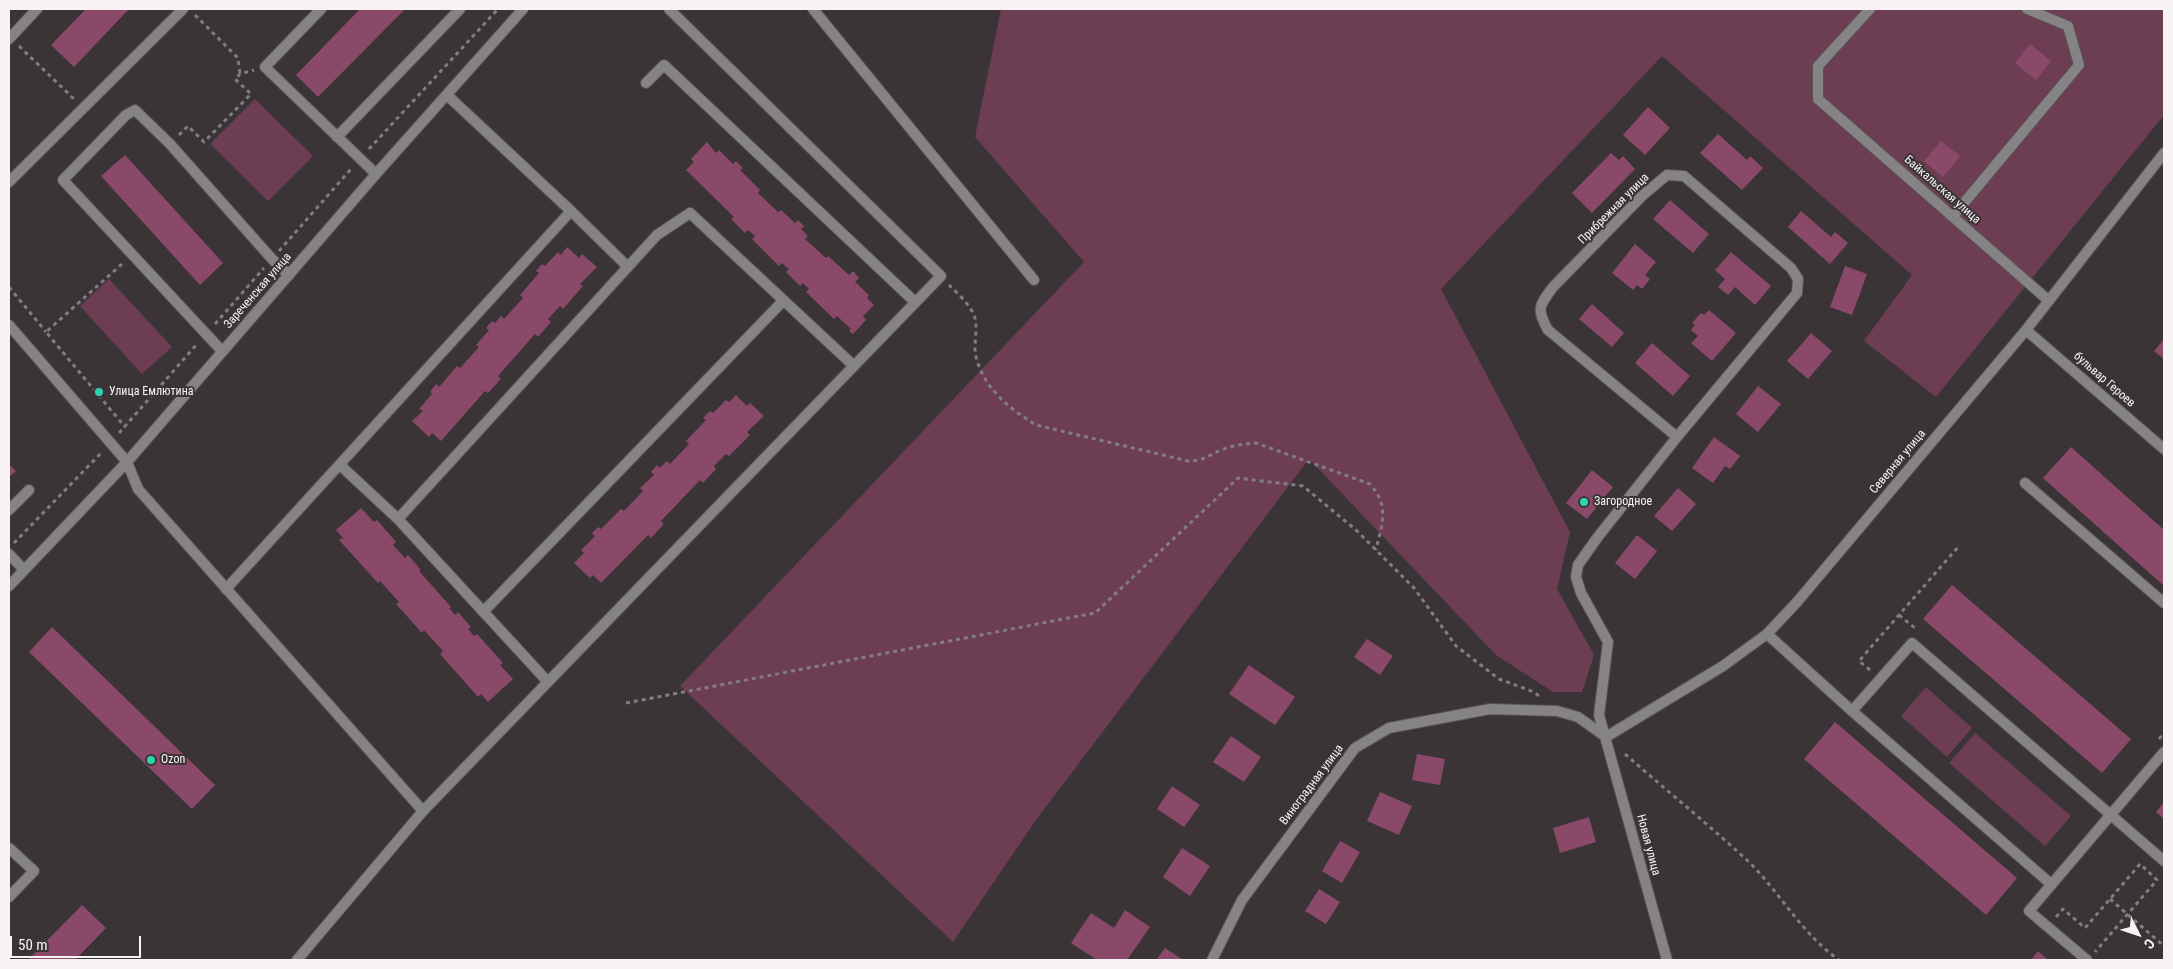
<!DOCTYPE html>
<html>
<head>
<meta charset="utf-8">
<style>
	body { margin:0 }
	#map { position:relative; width:2173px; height:969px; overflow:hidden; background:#3a3437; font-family:"Roboto Condensed",sans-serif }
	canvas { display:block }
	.frame { position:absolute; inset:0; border:10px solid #f8f4f5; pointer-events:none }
	.north { position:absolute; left:2113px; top:909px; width:50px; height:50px; -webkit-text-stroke:4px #3a3437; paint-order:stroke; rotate:131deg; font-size:14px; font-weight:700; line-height:20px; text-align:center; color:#f8f4f5 }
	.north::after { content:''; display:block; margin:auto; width:18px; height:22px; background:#f8f4f5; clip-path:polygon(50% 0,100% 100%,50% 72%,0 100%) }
	.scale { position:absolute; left:10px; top:936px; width:131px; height:22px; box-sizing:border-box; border:2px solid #f8f4f5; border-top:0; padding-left:6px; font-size:15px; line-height:18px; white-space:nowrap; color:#f8f4f5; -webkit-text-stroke:4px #3a3437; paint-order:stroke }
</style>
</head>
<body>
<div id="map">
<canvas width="2173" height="969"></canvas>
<div class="frame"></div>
<div class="north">С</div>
<div class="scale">50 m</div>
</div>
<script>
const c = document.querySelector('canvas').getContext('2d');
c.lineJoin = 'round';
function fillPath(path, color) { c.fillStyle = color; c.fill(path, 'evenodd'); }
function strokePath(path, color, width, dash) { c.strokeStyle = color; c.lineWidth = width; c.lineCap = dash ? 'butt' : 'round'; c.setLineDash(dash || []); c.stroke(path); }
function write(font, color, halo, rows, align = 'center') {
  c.font = font + ' "Roboto Condensed",sans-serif'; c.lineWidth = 4; c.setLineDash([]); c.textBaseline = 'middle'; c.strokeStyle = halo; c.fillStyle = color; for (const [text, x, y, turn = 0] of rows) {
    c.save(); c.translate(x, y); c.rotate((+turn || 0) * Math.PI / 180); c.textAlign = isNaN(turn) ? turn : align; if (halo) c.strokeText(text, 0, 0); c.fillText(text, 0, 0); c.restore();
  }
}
const green = new Path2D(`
	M1001,9H2164V115L1936,397L1864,341L1912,275L1662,56L1441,289L1570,532L1557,589L1594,655L1582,692H1553L1496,655L1309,459L1036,820L953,942L680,686L1084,262L975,137Z
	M255,99L313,156L268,201L210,144Z
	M109,279L172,347L142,374L80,306Z
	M1926,687L1972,728L1947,757L1901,716Z
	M1975,733L2071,816L2045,846L1949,763Z`);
const building = new Path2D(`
	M86,9H129L74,67L51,45Z
	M360,9H405L318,97L296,75Z
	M2030,44L2051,61L2036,80L2015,63Z
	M1648,107L1670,128L1645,155L1623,135Z
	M1718,134L1747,160L1750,156L1763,168L1742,190L1700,153Z
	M1941,141L1960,156L1943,177L1924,161Z
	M707,142L716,153L719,150L733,164L736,161L743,168L740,170L760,190L758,193L778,212L781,210L795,223L798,220L804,226L801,229L808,236L805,239L826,258L828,256L849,275L853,271L859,278L855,282L869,295L867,298L874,305L863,316L866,320L853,334L849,331L851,329L837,316L834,319L806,292L809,289L803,283L800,286L786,272L789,269L782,263L779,266L752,239L755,236L748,230L745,233L731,219L734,217L686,170L694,162L691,159Z
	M1611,153L1619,160L1623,156L1635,169L1592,213L1572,193Z
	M125,155L223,263L200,285L101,176Z
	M1670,200L1709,234L1693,253L1653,219Z
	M1801,211L1831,237L1835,232L1848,243L1830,264L1788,227Z
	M1635,244L1656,262L1645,275L1650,279L1642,289L1637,285L1633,290L1612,273Z
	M567,247L579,258L582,254L597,267L580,284L583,286L563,309L560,306L548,319L551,322L538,337L535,334L498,376L501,379L488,393L485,391L441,441L432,433L429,437L412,421L423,411L419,409L432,394L430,392L436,384L439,387L457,366L460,368L479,347L476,345L489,330L486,328L492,321L495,323L501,316L504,319L523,298L520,295L539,273L536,271L542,264L545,266L558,252L561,255Z
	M1731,252L1771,286L1755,305L1735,287L1728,295L1718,287L1725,279L1715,270Z
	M1845,266L1867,274L1852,315L1830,307Z
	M1592,304L1624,333L1612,347L1579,319Z
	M1709,310L1736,333L1712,361L1691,343L1698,336L1691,330L1695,325L1692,323L1701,313L1704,315Z
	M1811,333L1832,351L1808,379L1787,361Z
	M2164,339V359L2154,351Z
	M1652,343L1690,376L1673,396L1635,363Z
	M1758,386L1781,404L1758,432L1736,414Z
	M736,395L747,406L750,403L764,416L747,432L750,435L729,456L726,454L714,466L716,469L703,483L700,480L661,521L664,524L651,538L648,535L601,583L593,575L590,578L574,563L584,553L581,550L595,536L592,533L598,527L601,529L621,509L624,511L643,491L640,488L654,475L651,472L657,465L660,468L667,461L670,464L689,444L686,441L706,420L703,418L710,411L713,413L726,400L729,402Z
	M1714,437L1740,456L1730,469L1725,466L1713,483L1692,468Z
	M2071,447L2164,530V586L2043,478Z
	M9,464L16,471L9,477Z
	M1592,470L1613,487L1587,519L1566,503Z
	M1678,488L1696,504L1672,531L1654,516Z
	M361,508L374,522L377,520L396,542L393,545L405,558L408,555L421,570L419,571L451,607L449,608L455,615L458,612L471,627L468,629L474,636L477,634L503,663L500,665L513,679L488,702L481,694L478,697L440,654L443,651L424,630L422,633L396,604L399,602L380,581L378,583L339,540L343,538L336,530Z
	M1637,535L1657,551L1635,579L1615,563Z
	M1952,585L2131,739L2102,773L1923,619Z
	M52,627L215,785L192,809L29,652Z
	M1367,639L1393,656L1380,675L1354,657Z
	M1249,665L1295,697L1275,725L1229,694Z
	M1835,722L2017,878L1986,915L1804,759Z
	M1231,736L1261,757L1244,782L1213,762Z
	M1417,754L1445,759L1440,785L1412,780Z
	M1172,786L1200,805L1184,827L1157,809Z
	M1380,792L1412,806L1399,835L1367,821Z
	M2164,802V819L2156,812Z
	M1589,817L1596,842L1560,853L1553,828Z
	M1340,841L1360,852L1342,883L1322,871Z
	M1182,848L1210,866L1190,896L1163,877Z
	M1319,889L1340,902L1326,924L1305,911Z
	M82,905L106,928L75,960H28Z
	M1125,910L1150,927L1127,960H1097L1071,943L1091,913L1114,928Z
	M1165,948L1183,960H1156Z
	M2038,951L2048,960H2031Z`);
const path = new Path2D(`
	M195,15L238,58L240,74
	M19,46L74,99
	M179,135L188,126L204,142L251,94L235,79L240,74L254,70
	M369,149L498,9
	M279,251L351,169
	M122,264L46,332L125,427
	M949,285C958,294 971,305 975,318C978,331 973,345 976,357C984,389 1010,409 1036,425L1188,461C1204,461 1207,456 1221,450C1233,445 1244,444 1256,443L1370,484C1390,507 1382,523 1376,550
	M9,287L46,332
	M215,324L264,268
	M119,433L198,343
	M14,543L102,452
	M1899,615L1916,629
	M1870,670L1859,661L1958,547
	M626,703L1095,613L1238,478L1303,486L1356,530L1414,588L1456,646L1499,679L1534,692L1540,697
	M2159,739L2164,733
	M1625,754C1666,790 1709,825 1749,862C1781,894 1802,934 1839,960
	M2110,899L2164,946
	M2056,917L2063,909L2085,928L2140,864L2157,880L2095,952`);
const service = new Path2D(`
	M321,9L265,67L376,174
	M813,9L1034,280
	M9,39L37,9
	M646,83L664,65L915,302
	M1818,99V66L1870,9
	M337,137L460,9
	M9,182L183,9
	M571,211L628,267
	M1953,216L2079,65L2068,26L2027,9
	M222,351L63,180L126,115L135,110L170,144L272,259L289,275
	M340,465L398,519
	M2025,483L2164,603
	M9,510L29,490
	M9,554L24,570
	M226,589L571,211L447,95
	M483,612L783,301
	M1767,634L1852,711L2051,884
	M548,682L398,519L657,235L690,213L854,366
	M1852,711L1912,643L2164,861
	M423,811L941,276L669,9
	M9,848L34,871L9,897
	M2087,960L2029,911L2164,752`);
const minor = new Path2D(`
	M1818,99L2048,300
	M9,325L127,462L138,489L423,811L297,960
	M2026,330L2164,449
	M9,586L127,462L376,174L523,9
	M1606,737L1723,666L1767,634L1797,602L2026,330L2164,153
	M1212,960L1242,900L1355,748L1389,728L1490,709L1557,711L1578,717L1606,737
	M1667,960L1599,715L1608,642L1581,593L1576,577L1578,565L1597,538L1677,437L1797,293L1798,279L1791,268L1684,176L1667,175L1642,196L1553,287C1539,306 1536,309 1548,330L1677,437`);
const markers = [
	[99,392,5,"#2cd5ab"],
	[1584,502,5,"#2cd5ab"],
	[151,760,5,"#2cd5ab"]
];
const streetNames = [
	["Байкальская улица",1942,190,41],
	["Прибрежная улица",1614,209,-45],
	["Зареченская улица",258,291,-49],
	["бульвар Героев",2104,380,41],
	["Северная улица",1898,462,-50],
	["Виноградная улица",1312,785,-53],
	["Новая улица",1648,845,75]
];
const poiNames = [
	["Улица Емлютина",109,392],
	["Загородное",1594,502],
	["Ozon",161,760]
];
fillPath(green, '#6d3d54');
fillPath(building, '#8b4969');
strokePath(service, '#585355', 12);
strokePath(minor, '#585355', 12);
strokePath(path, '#827d7f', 3, [4, 4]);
strokePath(service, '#868384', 10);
strokePath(minor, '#868384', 10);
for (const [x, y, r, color] of markers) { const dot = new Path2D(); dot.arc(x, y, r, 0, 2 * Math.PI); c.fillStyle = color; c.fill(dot); strokePath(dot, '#3a3437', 2); }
write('12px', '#f8f4f5', '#3a3437', streetNames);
write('12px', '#f8f4f5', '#3a3437', poiNames, 'left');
</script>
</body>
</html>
